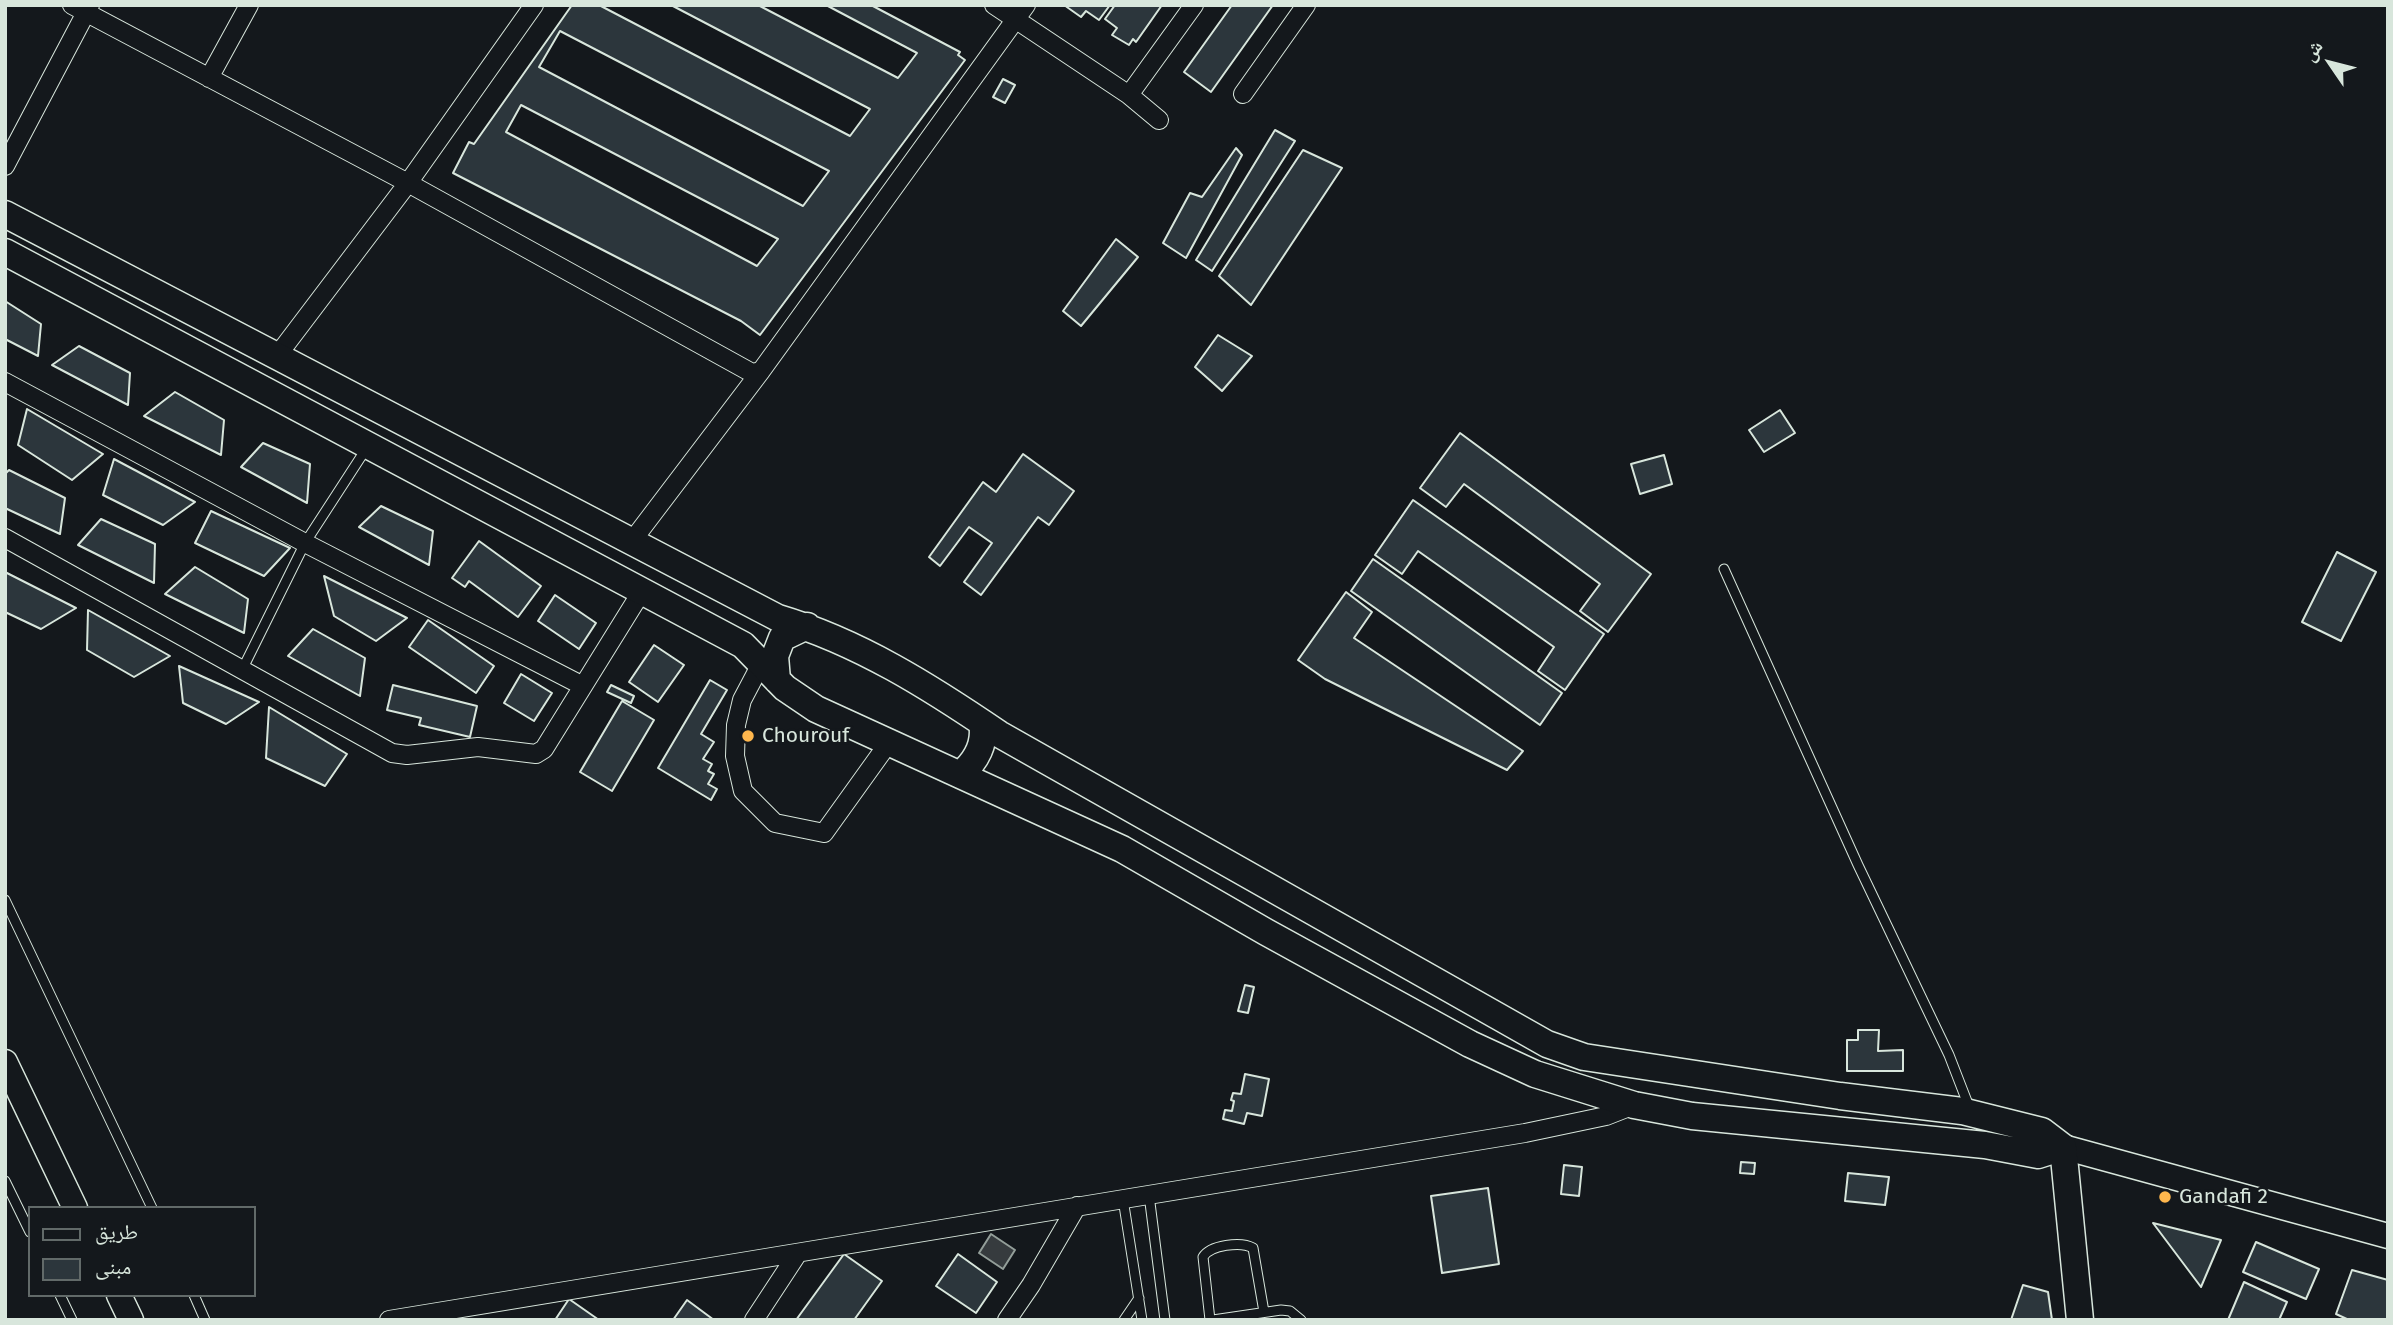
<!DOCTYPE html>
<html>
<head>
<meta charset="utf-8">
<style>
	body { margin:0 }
	#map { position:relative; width:2393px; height:1325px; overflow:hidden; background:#14181c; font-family:"Fira Sans","Noto Naskh Arabic",sans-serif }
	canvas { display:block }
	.frame { position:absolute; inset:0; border:7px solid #d8e6dc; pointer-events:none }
	.legend { position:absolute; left:28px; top:1206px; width:228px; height:91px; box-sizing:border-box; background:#14181c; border:2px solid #626a69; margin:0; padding:9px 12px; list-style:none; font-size:21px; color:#d8e6dc }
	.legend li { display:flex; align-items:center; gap:14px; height:35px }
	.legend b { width:35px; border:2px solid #626a69 }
	.north { position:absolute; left:2295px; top:28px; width:70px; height:70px; -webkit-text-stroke:5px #14181c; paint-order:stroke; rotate:305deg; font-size:19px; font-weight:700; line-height:28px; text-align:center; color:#d8e6dc }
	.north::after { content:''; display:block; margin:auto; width:24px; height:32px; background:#d8e6dc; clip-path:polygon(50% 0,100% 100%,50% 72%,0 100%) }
</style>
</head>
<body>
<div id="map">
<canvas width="2393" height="1325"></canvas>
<div class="frame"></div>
<ul class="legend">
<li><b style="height:9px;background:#14181c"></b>طريق</li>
<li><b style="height:19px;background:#2c363c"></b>مبنى</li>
</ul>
<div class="north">ش</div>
</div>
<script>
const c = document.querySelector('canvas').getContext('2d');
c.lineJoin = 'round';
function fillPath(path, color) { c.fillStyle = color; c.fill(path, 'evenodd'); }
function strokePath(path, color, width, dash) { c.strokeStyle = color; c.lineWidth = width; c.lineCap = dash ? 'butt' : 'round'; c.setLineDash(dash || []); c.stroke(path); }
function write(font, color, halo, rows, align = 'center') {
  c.font = font + ' "Fira Sans",sans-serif'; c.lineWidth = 5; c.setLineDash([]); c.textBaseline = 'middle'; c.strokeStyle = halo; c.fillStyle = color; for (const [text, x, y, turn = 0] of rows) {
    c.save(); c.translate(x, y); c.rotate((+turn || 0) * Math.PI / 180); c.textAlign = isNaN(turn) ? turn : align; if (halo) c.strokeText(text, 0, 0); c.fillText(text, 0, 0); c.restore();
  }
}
const water = new Path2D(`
	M991,1234L1015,1250L1003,1269L979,1253Z`);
const building = new Path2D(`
	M572,5H599L850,136L870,109L671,5H758L898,78L917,53L826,5H871L960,52L958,55L965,60L760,335L741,321L453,173L469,142L474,144ZM560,31L829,171L803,206L539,67ZM521,105L778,239L757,266L506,132Z
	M1064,5H1110L1099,20L1086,11L1081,17Z
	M1115,5H1162L1136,42L1133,39L1129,45L1112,35L1117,28L1105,19Z
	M1232,5H1273L1211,92L1184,72Z
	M1003,79L1015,85L1005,103L993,97Z
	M1275,130L1295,141L1212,271L1196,260Z
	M1236,148L1242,155L1186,258L1163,243L1190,193L1202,197Z
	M1303,150L1342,168L1251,305L1219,276Z
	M1116,239L1138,257L1081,326L1063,311Z
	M5,301L41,324L38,356L5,339Z
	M1218,335L1252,356L1222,391L1195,367Z
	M79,346L130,373L128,405L52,365Z
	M175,392L224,420L221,455L144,416Z
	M27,409L103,454L72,480L18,445Z
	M1780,410L1795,433L1764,452L1749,430Z
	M1460,433L1651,574L1608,632L1580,611L1600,584L1464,484L1446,507L1420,488Z
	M263,443L310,464L307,503L241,467Z
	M1023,454L1074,491L1049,525L1038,517L981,595L964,582L992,543L969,527L940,566L929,557L983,482L996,492Z
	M1664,455L1672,484L1640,494L1631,464Z
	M114,459L195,502L163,525L103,495Z
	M9,470L65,498L60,534L5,508V474Z
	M1413,500L1604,634L1565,690L1538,671L1554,647L1418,551L1402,574L1375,555Z
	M381,506L433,531L429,565L359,527Z
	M211,511L290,548L264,576L195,543Z
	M101,519L155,544L154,583L78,545Z
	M479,541L541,586L518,617L469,581L465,587L452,578Z
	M2337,552L2376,572L2341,641L2302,622Z
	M1373,559L1562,693L1540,725L1351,591Z
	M195,567L248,599L244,633L165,594Z
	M5,572L76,608L41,629L5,612Z
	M324,576L407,618L376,641L334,616Z
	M1346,592L1372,612L1354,638L1523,751L1507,770L1325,679L1298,660Z
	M555,595L596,623L579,649L538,621Z
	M88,610L170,656L134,677L87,650Z
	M428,620L494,666L476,693L409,647Z
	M313,629L365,658L360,696L288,656Z
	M654,645L684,665L658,702L629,682Z
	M179,666L259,702L226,724L183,703Z
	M521,674L552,693L534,721L504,703Z
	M710,680L727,690L701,734L714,742L703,759L712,764L708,771L714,774L708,784L717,789L711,800L658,768Z
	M393,685L477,706L470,737L419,725L421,718L387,710Z
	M611,685L634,696L631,703L607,692Z
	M622,701L654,720L612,791L580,772Z
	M269,707L347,754L325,786L266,758Z
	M1245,985L1254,987L1248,1013L1238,1011Z
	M1858,1030H1879L1878,1051L1903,1050V1071H1847V1040H1858Z
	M1245,1074L1269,1079L1262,1116L1247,1113L1244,1124L1223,1119L1225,1110L1232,1111L1234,1101L1231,1100L1233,1093L1241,1094Z
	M1741,1162L1755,1163L1754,1174L1740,1173Z
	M1564,1165L1582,1167L1579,1196L1561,1194Z
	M1848,1173L1889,1177L1885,1205L1845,1201Z
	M1488,1188L1499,1264L1442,1273L1431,1196Z
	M2153,1223L2221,1240L2201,1287Z
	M2256,1242L2319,1269L2306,1299L2243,1272Z
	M844,1254L882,1281L854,1320H796Z
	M958,1254L997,1282L976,1313L936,1286Z
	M2352,1270L2388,1280V1320H2349L2336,1314Z
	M2244,1282L2287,1302L2279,1320H2228Z
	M2023,1285L2048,1292L2052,1320H2011Z
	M569,1299L599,1320H555Z
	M687,1300L714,1320H673Z`);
const lane = new Path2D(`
	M1724,569L1858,865L1949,1055L1968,1104L1965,1107
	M242,670L305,543L366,449
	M5,900L152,1208
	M5,1181L30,1232
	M1149,1195L1165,1320
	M1123,1199L1142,1320
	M60,1295L72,1320
	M194,1295L205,1320
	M1124,1320L1139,1298
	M1210,1320L1203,1257C1210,1245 1241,1241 1253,1248L1264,1312
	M1213,1320L1281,1310L1290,1311L1301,1320`);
const street = new Path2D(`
	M72,5L408,183L752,373L761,371
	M994,5L1129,95L1159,120
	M209,78L249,5
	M1243,94L1306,5
	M1129,95L1194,5
	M5,166L90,5
	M277,356L408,183L534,5
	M5,382L305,543L583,686
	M5,538L392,753L407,755L478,747L536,754L544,749L642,591
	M632,541L761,371L1026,5
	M761,664L742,700L736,725L735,756L743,791L775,823L824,833L890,741
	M389,1320L1525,1133L1606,1116L1634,1105
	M754,1320L798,1253
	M1007,1320L1031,1285L1077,1206`);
const secondary = new Path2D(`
	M5,1062L75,1208
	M2063,1147L2388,1236
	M119,1295L131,1320`);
const primary = new Path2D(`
	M5,214L778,618C859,642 930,687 999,734L1547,1044L1584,1057L1840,1096L1962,1111L2042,1131L2063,1147L2080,1320
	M5,252L743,645L785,688L816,709L1122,849L1266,932L1470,1044L1535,1074L1634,1105L1692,1116L1985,1145L2038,1155L2063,1147
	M777,680L775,656L782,638L807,626
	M961,774C976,761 986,743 982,723`);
const markers = [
	[748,736,7,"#ffb74d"],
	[2165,1197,7,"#ffb74d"]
];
const poiNames = [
	["Chourouf",762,736],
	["Gandafi 2",2179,1197]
];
fillPath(water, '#363b3e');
strokePath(water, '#939e99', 2);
fillPath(building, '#2c363c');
strokePath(building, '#d8e6dc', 2);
strokePath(lane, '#d8e6dc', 11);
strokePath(street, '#d8e6dc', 20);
strokePath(secondary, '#d8e6dc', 27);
strokePath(primary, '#d8e6dc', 29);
strokePath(lane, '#14181c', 9);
strokePath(street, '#14181c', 18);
strokePath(secondary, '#14181c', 24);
strokePath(primary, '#14181c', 26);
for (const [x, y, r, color] of markers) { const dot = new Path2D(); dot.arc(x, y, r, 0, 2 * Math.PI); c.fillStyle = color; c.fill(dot); strokePath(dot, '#14181c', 2.5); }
write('21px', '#d8e6dc', '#14181c', poiNames, 'left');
</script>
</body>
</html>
